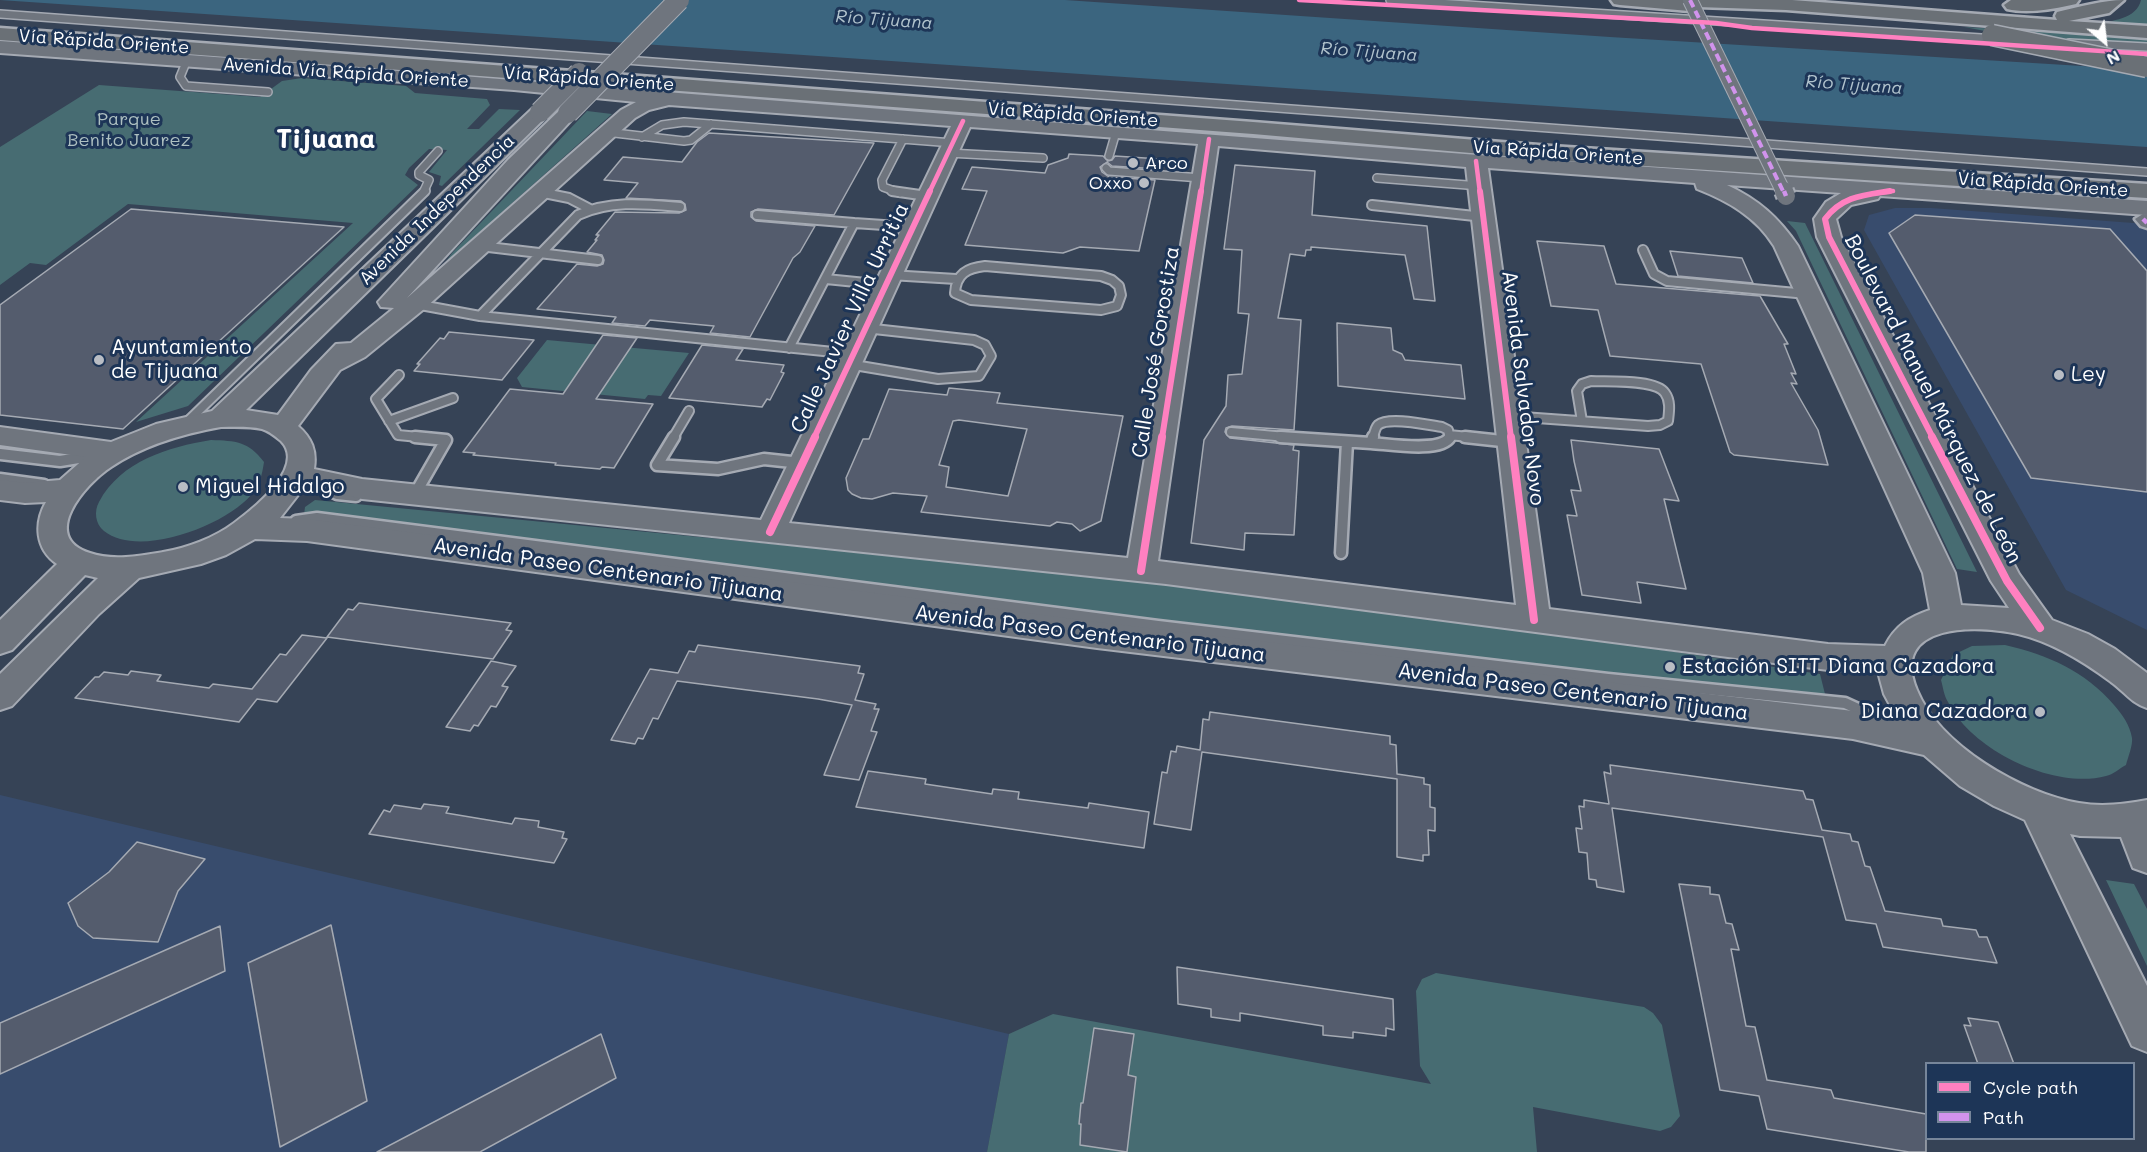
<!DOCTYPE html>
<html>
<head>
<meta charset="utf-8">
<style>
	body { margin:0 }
	#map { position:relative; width:2147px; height:1152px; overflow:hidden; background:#364356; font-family:Mali,sans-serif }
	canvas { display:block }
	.legend { position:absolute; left:1925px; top:1062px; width:210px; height:78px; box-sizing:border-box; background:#1d3557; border:2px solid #77869a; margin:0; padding:8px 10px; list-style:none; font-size:18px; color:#fff }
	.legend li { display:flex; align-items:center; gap:12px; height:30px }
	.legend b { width:30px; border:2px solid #77869a }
	.north { position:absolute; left:2075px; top:12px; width:60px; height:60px; -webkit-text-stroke:4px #1d3557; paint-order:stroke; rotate:152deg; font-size:16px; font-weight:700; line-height:24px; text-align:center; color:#fff }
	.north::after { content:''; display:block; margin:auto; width:21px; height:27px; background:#fff; clip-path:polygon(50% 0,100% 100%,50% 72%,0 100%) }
</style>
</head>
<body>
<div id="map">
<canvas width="2147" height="1152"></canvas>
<ul class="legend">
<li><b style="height:8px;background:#ff80c0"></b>Cycle path</li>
<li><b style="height:8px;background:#d193ec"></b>Path</li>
</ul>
<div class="north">N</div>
</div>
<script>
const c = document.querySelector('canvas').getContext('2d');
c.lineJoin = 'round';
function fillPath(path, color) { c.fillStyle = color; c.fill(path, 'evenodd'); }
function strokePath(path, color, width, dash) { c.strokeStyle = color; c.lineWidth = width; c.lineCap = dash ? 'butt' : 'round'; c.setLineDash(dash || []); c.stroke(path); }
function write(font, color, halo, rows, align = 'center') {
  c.font = font + ' Mali,sans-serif'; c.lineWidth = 6; c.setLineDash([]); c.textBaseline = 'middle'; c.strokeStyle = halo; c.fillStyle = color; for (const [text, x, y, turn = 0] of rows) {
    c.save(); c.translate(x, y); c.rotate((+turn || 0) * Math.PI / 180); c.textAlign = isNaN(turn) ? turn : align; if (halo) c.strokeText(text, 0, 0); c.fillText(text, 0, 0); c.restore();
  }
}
const built = new Path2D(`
	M1895,208H1931L2147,224V630L2066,590L1864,230L1869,215Z
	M0,795L1009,1034L987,1152H0Z`);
const green = new Path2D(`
	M2141,0H2147V29L2095,24C2111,21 2137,19 2141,0Z
	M1964,27L2147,38V56L2101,53Z
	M302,78L406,86L415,93L487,99L490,105L467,129H479L499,109L520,110L442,186L439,185L441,176L429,172L447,150L429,149L409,168L405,175L418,185L188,406L136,422L353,223L128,204L46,265L30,263L0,285V147L99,85L260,97L282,81Z
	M587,111L612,114L445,263L452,253Z
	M1787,221L1805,223L1977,572L1957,569L1796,231Z
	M547,340L689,353L661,396L648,395L645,399L522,387L517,378Z
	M211,440C236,441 248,441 264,462C262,475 260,485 251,495C226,525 139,559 104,531C95,524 94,511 99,502C121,461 168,447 211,440Z
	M315,500L1094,575L1551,633L1820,674L1828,706L304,515L305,507Z
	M2005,645C2048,655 2085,671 2114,705C2122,714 2130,725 2132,738C2133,745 2128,757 2126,765C2120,768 2113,775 2106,776C2054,790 1971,750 1948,702C1944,696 1943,687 1941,680L1953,655L1972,646Z
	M2106,880L2134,884L2147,909V966Z
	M1436,973L1644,1007L1653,1013L1662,1025L1680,1116L1671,1127L1660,1131L1533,1107L1537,1152H987L1009,1034L1053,1014L1431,1084L1420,1066L1416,991L1422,979Z`);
const water = new Path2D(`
	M0,0H1065L1610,37L2147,70V147Z`);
const building = new Path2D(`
	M709,133L874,143L834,215L758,209L751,212V217L756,221L815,226L800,252L793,258L750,337L710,333L714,326L650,320L645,326L612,323L616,317L537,309L577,264L597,266L603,264L604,260L602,255L587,252L597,240H595L599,235H596L615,212L679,213L686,210L685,204L681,201L626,198L638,183L604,180L623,157L682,162L697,142Z
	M1069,154L1103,156L1108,161L1112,160L1115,156L1160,159L1158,169L1112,166L1107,162L1100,167L1102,172L1109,177L1155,180L1139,251L1080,247L1063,253L965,245L987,191L962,189L972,167L1045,173L1048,165L1068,158Z
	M1235,165L1315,171L1312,215L1427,226L1435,301L1414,299L1405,255L1311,247V250H1306L1305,256L1290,254L1278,318L1301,320L1294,430L1232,426L1226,428L1225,432L1230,438L1294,445L1293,450L1299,451L1294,535L1245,533L1244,550L1191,543L1204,440L1226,406L1228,375L1242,374L1249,314L1238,313L1242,250L1224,249Z
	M131,209L344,227L123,429L0,415V305Z
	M1915,215L2110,229L2147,271V492L2031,478L1889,233Z
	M1537,241L1604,246L1616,284L1760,296L1788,344H1784L1796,374L1791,373L1797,384L1791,383L1818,430L1828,465L1734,455L1730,452L1701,364L1610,356L1598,310L1551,306Z
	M1670,251L1742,258L1753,283L1678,276Z
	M1337,323L1391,328L1393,350L1402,354L1405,360L1461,365L1465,399L1338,386Z
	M449,332L534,340L502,380L414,371L420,364H417L440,338L444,339Z
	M603,335L637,338L596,399L653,404L614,468L602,467L600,469L555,465L556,463L473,455L475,453L463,452L510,389L563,394Z
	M702,345L743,349L736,360L784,365L781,372L784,373L770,400L767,399L762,407L669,398Z
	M949,388L1000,393L997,403L1123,416L1101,521L1080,531L1072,524L1057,522L1050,526L921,512L927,496L893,493L872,499L861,498L852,494L848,490L846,478L863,439H869L889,389L947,395ZM959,420L1027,429L1008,496L946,487L949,467L939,465L953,421Z
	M1571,440L1659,449L1679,501L1664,499L1686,589L1637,582L1641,603L1582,595L1567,515L1577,516L1571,490L1581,491L1574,461Z
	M359,603L511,623L506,630L512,631L493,659L327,637L348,609L353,610Z
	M302,635L327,638L277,702L257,699L239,722L75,698L95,677H99L104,672L128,675L131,671L161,675L157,681L209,688L213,684L252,689L280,654L286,655Z
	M698,645L860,666L858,673L864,674L855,700L876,704L874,709H879L871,731L877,732L859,780L824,775L852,705L818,699L677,681L658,719L653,718L643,739L638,738L635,744L611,740L650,669L678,673L689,651L695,652Z
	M491,661L516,666L502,686L508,687L496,707L491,706L478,726L474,725L470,731L446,727Z
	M1210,712L1390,736V744L1396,745L1397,774L1424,778V784L1430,785V807L1435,808V831L1428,830L1429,855H1423V861L1397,857V779L1202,752L1191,830L1154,824L1162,772L1167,773L1171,751L1176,752L1177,746L1200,750L1203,719L1209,720Z
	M1610,765L1803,791L1806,799L1813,800L1822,830L1850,834L1852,841L1858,842L1865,866L1870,867L1885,911L1941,919L1943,926L1976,930L1979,937H1987L1997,963L1883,947L1876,924L1846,920L1823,837L1612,808L1624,892L1597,887L1596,880L1589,879L1587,853L1579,852L1576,828L1582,829L1579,806L1584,807V800L1609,804L1604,772L1611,774Z
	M868,771L926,779L925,784L992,794L993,789L1019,792L1018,799L1088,808L1089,803L1149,812L1144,848L856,807Z
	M424,804L449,807L446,813L512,824L515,818L539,821L538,827L564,832L562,838L567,839L554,863L369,834L384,810L390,812L394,805L421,809Z
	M137,842L205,859L178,891L158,942L93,938L78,926L68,903L109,872Z
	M1679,884L1710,887V894L1719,895L1726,923L1732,924L1739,950L1731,949L1746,1026L1755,1027L1767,1080L1831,1090L1834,1098L1926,1114V1152H1909L1767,1129L1759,1096L1720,1090Z
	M331,925L367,1101L280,1147L248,963Z
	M220,926L225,971L0,1074V1023Z
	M1177,967L1393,999L1394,1030L1386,1028V1036L1353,1032V1038L1323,1035V1026L1240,1013V1021L1211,1017V1009L1178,1004Z
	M1968,1018L1998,1022L2014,1064H1978L1964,1025L1971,1026Z
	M1094,1028L1134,1034L1128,1075L1136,1077L1127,1152L1080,1145L1081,1124H1079L1081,1103H1083Z
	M601,1034L616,1078L480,1152H377Z`);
const laneFar2 = new Path2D(`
	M1390,0L1997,39
	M0,14L2147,172
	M2069,43L2147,47
	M187,60L180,77L186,86L268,92
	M606,132L684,141L691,140L711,124
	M642,137L662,125L684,122L953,143
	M948,153L1043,158
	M1109,156L1116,132
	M1106,168L1109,171L1201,178
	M1377,178L1480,186
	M539,192L543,193
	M423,193L429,180L419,175V172L438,151
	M900,193L883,187L882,180L903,139`);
const laneFar1 = new Path2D(`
	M892,191L927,196
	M539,192L569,198L590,209
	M1372,205L1484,217
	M757,215L854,223L789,348
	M854,223L913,227
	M480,246L598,260
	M1643,250L1654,274L1667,281L1807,294
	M985,266L1101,276L1112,280L1119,286L1121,295L1117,306L1101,310L971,300L955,293C956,274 967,268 985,266Z
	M890,275L956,279
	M826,279L886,285
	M415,304L480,316L853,354
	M480,316L578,215C611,200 645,204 680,207
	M848,364L938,379L979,376L991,356L985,345L974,340L865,328
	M399,375L376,399L398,435L429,438
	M1509,416L1648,426L1660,425L1668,421C1669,412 1671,401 1665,393C1656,379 1608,382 1591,381L1582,384L1577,391L1582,421
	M389,421L453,398
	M186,423L425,191
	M1231,432L1297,438
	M1449,435L1478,438
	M673,438L689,411
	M1373,438C1374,434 1375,428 1378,425C1389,416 1428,425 1442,427L1448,430L1450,438`);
const lane = new Path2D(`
	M674,437L657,465L718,469L764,459L801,463
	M1280,437L1371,443
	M1465,437L1511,442
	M1371,443C1389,444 1441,453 1450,437
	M1371,443L1373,437
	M0,454L60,461L97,455
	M0,479L44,485
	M322,487L337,494L356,496
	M415,494L446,440L415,437
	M296,521L317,518L1158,626L1608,679L1845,703L1882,720
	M1341,553L1347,442`);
const street = new Path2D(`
	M2143,214L2147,215V228L2141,226L2135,219Z`);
const secondary = new Path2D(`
	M0,41C493,77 985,118 1478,155C1701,171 1924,186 2147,201V215L1880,196L1878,199L1851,205L1836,219L1841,237L2019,574L2052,620L2088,634L2115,649L2147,673V708C2131,703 2124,691 2111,682C2083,661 2052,642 2018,634C1978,625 1889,622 1917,690C1940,746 2022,793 2079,803C2103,807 2124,804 2147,800V873L2133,868L2121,837L2080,836L2070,834L2147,986V1052L2132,1046L2025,820L1994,806L1960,786L1924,755L1853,739L1097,648L307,541L255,539L226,555L201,564L139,578L99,614L12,706L0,710V674L98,578L85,575L12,650L0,654V620L57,564C35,549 34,523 46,502L25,503L0,500V480L25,483L60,480L86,457L0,445V427L111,442L156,424L212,411L533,108H547L550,112L547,116L246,410L278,415L311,370L336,344L351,343L394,308L381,307L378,302L508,160L561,109H575L578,113L407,298L621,110L636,102L514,90L0,53ZM669,105L951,126L761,520L362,479L314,469C317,451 312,438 298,426L340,370L365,357L424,309L635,118L649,110ZM970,127L1198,144L1128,558L789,523ZM1218,146L1466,167L1516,605L1158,561ZM1488,168L1695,183L1697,189C1728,201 1756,217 1774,246L1923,573L1930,610C1909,617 1895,626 1885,646L1828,644L1549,609ZM1727,185L1841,193L1826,202L1814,219L1817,237L1991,581L2009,608L1961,605L1955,573L1798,246C1779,218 1758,199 1727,185ZM221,427C234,427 249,426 262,429C269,431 275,436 281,441C307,467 252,510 234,523C214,538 187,548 163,552C140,556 112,561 90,553C39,537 85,484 111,467C144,445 182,434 221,427ZM305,486L362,499L1166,584L1828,670L1878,672L1884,694L1898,720L1853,711L1097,622L307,519L280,518Z`);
const highway = new Path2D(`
	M1611,0H1792L2057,20L2055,16L2057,12C2079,7 2103,0 2124,0L2109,13L2069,21L2147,26V38L1786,10L1698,7L1689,11L1620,5L1614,4Z
	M2011,0H2079L2076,4C2055,9 2028,14 2007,9L2004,5Z
	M0,28L1253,122L1551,146L2147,184V198L1551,160L1253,134L0,40Z`);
const streetBridgeFar1 = new Path2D(`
	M1690,0L1784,193`);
const streetBridge = new Path2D(`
	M1784,191L1786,196`);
const secondaryBridge = new Path2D(`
	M540,112L579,73
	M568,113L679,0`);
const highwayBridge = new Path2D(`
	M1992,35L2147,67`);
const quietFar1 = new Path2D(`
	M1690,0L1784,193`);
const quiet = new Path2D(`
	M1784,191L1786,196
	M2143,219L2147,223`);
const cyclewayFar2 = new Path2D(`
	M1299,0L1716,23L1752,28L2147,54
	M1476,161L1480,193
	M929,193L963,121
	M1201,193L1209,139
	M1877,193L1893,191`);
const cyclewayFar1 = new Path2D(`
	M1480,191L1511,438
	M1890,191C1864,195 1842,196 1825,219L1829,237L1933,438
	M814,438L930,191
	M1162,438L1201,191`);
const cycleway = new Path2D(`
	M1511,437L1534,620
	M1932,437L2007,581L2040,628
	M770,532L815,437
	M1141,571L1162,437`);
const markers = [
	[1133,163,6,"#b9bdc4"],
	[1144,183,6,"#b9bdc4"],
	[99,360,6,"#b9bdc4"],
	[2059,375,6,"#b9bdc4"],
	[183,487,6,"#b9bdc4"],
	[1670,667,6,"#b9bdc4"],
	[2040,712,6,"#b9bdc4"]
];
const farWaternames = [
	["Río Tijuana",884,20,4],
	["Río Tijuana",1369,52,4],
	["Río Tijuana",1854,85,4]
];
const farStreetnames = [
	["Vía Rápida Oriente",104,42,4],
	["Avenida Vía Rápida Oriente",346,73,4],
	["Vía Rápida Oriente",589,79,4],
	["Vía Rápida Oriente",1073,115,4],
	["Vía Rápida Oriente",1558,153,4],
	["Vía Rápida Oriente",2043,185,4],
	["Avenida Independencia",437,210,-44]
];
const farParknames = [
	["Parque",129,119],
	["Benito Juarez",129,140]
];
const farPoinames = [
	["Arco",1145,163],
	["Oxxo",1132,183,"right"]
];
const streetNames = [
	["Calle Javier Villa Urritia",850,318,-65],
	["Calle José Gorostiza",1156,352,-81],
	["Avenida Salvador Novo",1523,388,83],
	["Boulevard Manuel Márquez de León",1933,399,63],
	["Avenida Paseo Centenario Tijuana",608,570,8],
	["Avenida Paseo Centenario Tijuana",1090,634,7],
	["Avenida Paseo Centenario Tijuana",1573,692,7]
];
const poiNames = [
	["Ayuntamiento",111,348],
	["de Tijuana",111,372],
	["Ley",2071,375],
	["Miguel Hidalgo",195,487],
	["Estación SITT Diana Cazadora",1682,667],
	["Diana Cazadora",2028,712,"right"]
];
const farTownnames = [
	["Tijuana",326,140]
];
fillPath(built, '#384c6d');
fillPath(green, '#476c72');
fillPath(water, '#3b657f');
fillPath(building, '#545c6d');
strokePath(building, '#a5aab3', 1.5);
strokePath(laneFar2, '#a5aab3', 10);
strokePath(laneFar1, '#a5aab3', 12);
strokePath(lane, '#a5aab3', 15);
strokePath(street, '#a5aab3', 5);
strokePath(secondary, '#a5aab3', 4);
strokePath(highway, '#a5aab3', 5);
strokePath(laneFar2, '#6f757e', 7);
strokePath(laneFar1, '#6f757e', 8);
strokePath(lane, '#6f757e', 10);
fillPath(street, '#6f757e');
fillPath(secondary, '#6f757e');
fillPath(highway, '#6a7076');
strokePath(streetBridgeFar1, '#a5aab3', 16, []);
strokePath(streetBridge, '#a5aab3', 22, []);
strokePath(secondaryBridge, '#a5aab3', 22, []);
strokePath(highwayBridge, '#a5aab3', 23, []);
strokePath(streetBridgeFar1, '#6f757e', 14);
strokePath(streetBridge, '#6f757e', 18);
strokePath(secondaryBridge, '#6f757e', 20);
strokePath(highwayBridge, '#6a7076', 20);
strokePath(quietFar1, '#d193ec', 4, [8, 4]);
strokePath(quiet, '#d193ec', 4.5, [10, 4.5]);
strokePath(cyclewayFar2, '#ff80c0', 4.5);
strokePath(cyclewayFar1, '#ff80c0', 6);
strokePath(cycleway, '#ff80c0', 8);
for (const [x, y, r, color] of markers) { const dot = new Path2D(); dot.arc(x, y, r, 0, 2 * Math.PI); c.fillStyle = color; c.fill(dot); strokePath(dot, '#1d3557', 2); }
write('italic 18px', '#b1c3cd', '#1d3557', farWaternames);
write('18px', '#fff', '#1d3557', farStreetnames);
write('18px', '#aec0c1', '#1d3557', farParknames);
write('18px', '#fff', '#1d3557', farPoinames, 'left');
write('21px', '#fff', '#1d3557', streetNames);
write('21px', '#fff', '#1d3557', poiNames, 'left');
write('bold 27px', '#fff', '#1d3557', farTownnames);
</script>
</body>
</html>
